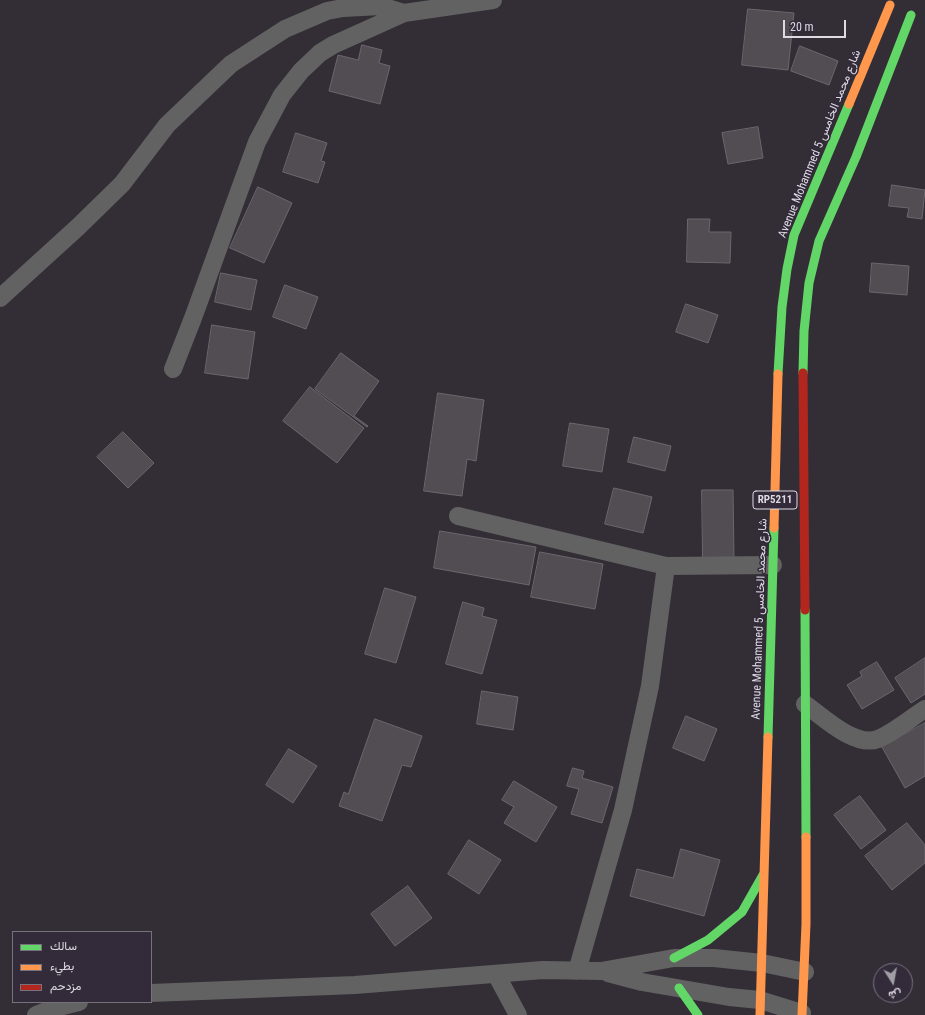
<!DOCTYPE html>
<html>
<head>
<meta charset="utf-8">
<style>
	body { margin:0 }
	#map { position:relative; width:925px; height:1015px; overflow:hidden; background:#332e36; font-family:"Roboto Condensed",Vazirmatn,sans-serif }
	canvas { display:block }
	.legend { position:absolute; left:12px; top:931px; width:140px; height:72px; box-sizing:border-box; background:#332b3a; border:1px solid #77717e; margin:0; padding:5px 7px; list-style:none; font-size:12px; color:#dedae3 }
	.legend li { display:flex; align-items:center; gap:8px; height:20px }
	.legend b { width:20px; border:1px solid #77717e }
	.north { position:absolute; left:873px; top:963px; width:40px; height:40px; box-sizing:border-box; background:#332b3a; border:1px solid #77717e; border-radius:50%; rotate:169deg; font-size:11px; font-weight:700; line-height:16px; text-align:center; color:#dedae3 }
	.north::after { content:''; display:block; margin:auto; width:14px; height:18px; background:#a29ea6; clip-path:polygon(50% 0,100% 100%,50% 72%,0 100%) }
	.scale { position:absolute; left:783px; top:20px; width:63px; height:18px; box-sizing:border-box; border:2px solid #dedae3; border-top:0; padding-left:5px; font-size:12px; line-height:14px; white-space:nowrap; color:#dedae3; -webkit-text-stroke:3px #332b3a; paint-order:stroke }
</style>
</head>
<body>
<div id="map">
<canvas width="925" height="1015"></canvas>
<ul class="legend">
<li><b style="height:5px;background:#63d668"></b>سالك</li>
<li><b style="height:5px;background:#ff974d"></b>بطيء</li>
<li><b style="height:5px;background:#b3261e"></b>مزدحم</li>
</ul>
<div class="north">ش</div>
<div class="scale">20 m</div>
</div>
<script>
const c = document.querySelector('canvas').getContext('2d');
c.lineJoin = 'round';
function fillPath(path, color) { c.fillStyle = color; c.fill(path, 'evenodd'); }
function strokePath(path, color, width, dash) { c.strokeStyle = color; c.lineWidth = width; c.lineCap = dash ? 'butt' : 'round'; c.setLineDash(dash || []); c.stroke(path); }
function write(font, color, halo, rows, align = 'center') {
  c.font = font + ' "Roboto Condensed",Vazirmatn,sans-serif'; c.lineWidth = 3; c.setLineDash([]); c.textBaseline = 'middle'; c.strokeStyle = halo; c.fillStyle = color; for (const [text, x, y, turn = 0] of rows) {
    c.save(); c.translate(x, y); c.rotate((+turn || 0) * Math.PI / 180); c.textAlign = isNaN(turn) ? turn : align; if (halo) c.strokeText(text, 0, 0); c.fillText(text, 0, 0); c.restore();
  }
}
const building = new Path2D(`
	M748,9L794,13L788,70L742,65Z
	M362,45L382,50L379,63L390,66L380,104L329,91L338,55L358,60Z
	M800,46L838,61L829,85L791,71Z
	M758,127L763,158L728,164L722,133Z
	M296,133L327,143L321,161L325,162L318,183L283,172Z
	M892,185L925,190L922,219L907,217L909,208L889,206Z
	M258,187L292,203L264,263L230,248Z
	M688,219H710L709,232H731L730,263L687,262Z
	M872,263L909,266L907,295L870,292Z
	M221,273L257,280L251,310L215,302Z
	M285,285L318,297L306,329L273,317Z
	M686,304L718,315L708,343L676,332Z
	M212,325L255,332L248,379L205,373Z
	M341,353L379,381L354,416L368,426L367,427L315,389Z
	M310,387L364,428L337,463L283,421Z
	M438,393L484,400L476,461L467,459L462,496L424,491Z
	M570,423L609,429L602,472L563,466Z
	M123,432L154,463L128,488L97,457Z
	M634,437L671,446L665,471L628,462Z
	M614,488L652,497L643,533L605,524Z
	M702,490H733L734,559H703Z
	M440,531L536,547L529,585L434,568Z
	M540,552L603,564L595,609L531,597Z
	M385,588L416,597L396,663L365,654Z
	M463,602L484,608L482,616L497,620L482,674L446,664Z
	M925,658V694L911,703L895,678Z
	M877,662L894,690L862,709L847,685L862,676L860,672Z
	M482,691L518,697L513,730L477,724Z
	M686,716L717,729L704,761L673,748Z
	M375,719L422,736L411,767L402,765L382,821L339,806L344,792L348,794Z
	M925,723V776L905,788L882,747Z
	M289,749L317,766L293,803L266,785Z
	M573,768L584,771L582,778L613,787L602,823L571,814L579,789L567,786Z
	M514,781L557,807L536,842L504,823L514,807L502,800Z
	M860,796L886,830L861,849L834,815Z
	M907,823L925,845V863L892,890L865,856Z
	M469,840L501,860L479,894L448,874Z
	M681,849L720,860L704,916L630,896L637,869L673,878Z
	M408,886L432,918L395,946L371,914Z`);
const street = new Path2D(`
	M0,298L78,227L122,184L167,125L231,64L285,29L327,11L343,8L381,6L404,13L493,0
	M173,369L193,318L257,142L282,95L301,71L320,53L333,45L404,13
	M458,516L666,566L773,565
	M805,704C823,717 855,748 878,739C893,733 911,718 925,709
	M577,971L623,810L650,686L666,566
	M608,973L642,982L729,997L760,1000L802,1013
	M496,974L518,1015
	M151,993L355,985L543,970L601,971L674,958H714L762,963L805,972
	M36,1015L51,1009L79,1002`);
const fast = new Path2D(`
	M803,373L804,331L809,283L819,241L856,157L911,15
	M778,374L782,307L787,269L794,235L849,104
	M805,610L806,837
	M768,737L774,528
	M674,958L708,940L742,912L763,875
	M679,988L698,1015`);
const slow = new Path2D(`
	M849,104L890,5
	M774,528L778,374
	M760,1015L768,737
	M802,1015L806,924V837`);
const jam = new Path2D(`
	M803,373L805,610`);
const shields = [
	[775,500,44]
];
const shieldNames = [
	["RP5211",775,500]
];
const streetNames = [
	["Avenue Mohammed 5 شارع محمد الخامس",820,144,-68],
	["Avenue Mohammed 5 شارع محمد الخامس",760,619,-88]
];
fillPath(building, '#514d53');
strokePath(building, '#6b676e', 1);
strokePath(street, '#636262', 18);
strokePath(fast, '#63d668', 9);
strokePath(slow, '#ff974d', 9);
strokePath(jam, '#b3261e', 9);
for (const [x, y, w] of shields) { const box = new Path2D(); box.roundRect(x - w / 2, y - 9, w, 18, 3); c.fillStyle = '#332b3a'; c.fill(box); strokePath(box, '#dedae3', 1); }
write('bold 11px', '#dedae3', null, shieldNames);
write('12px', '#dedae3', '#332b3a', streetNames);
</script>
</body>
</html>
